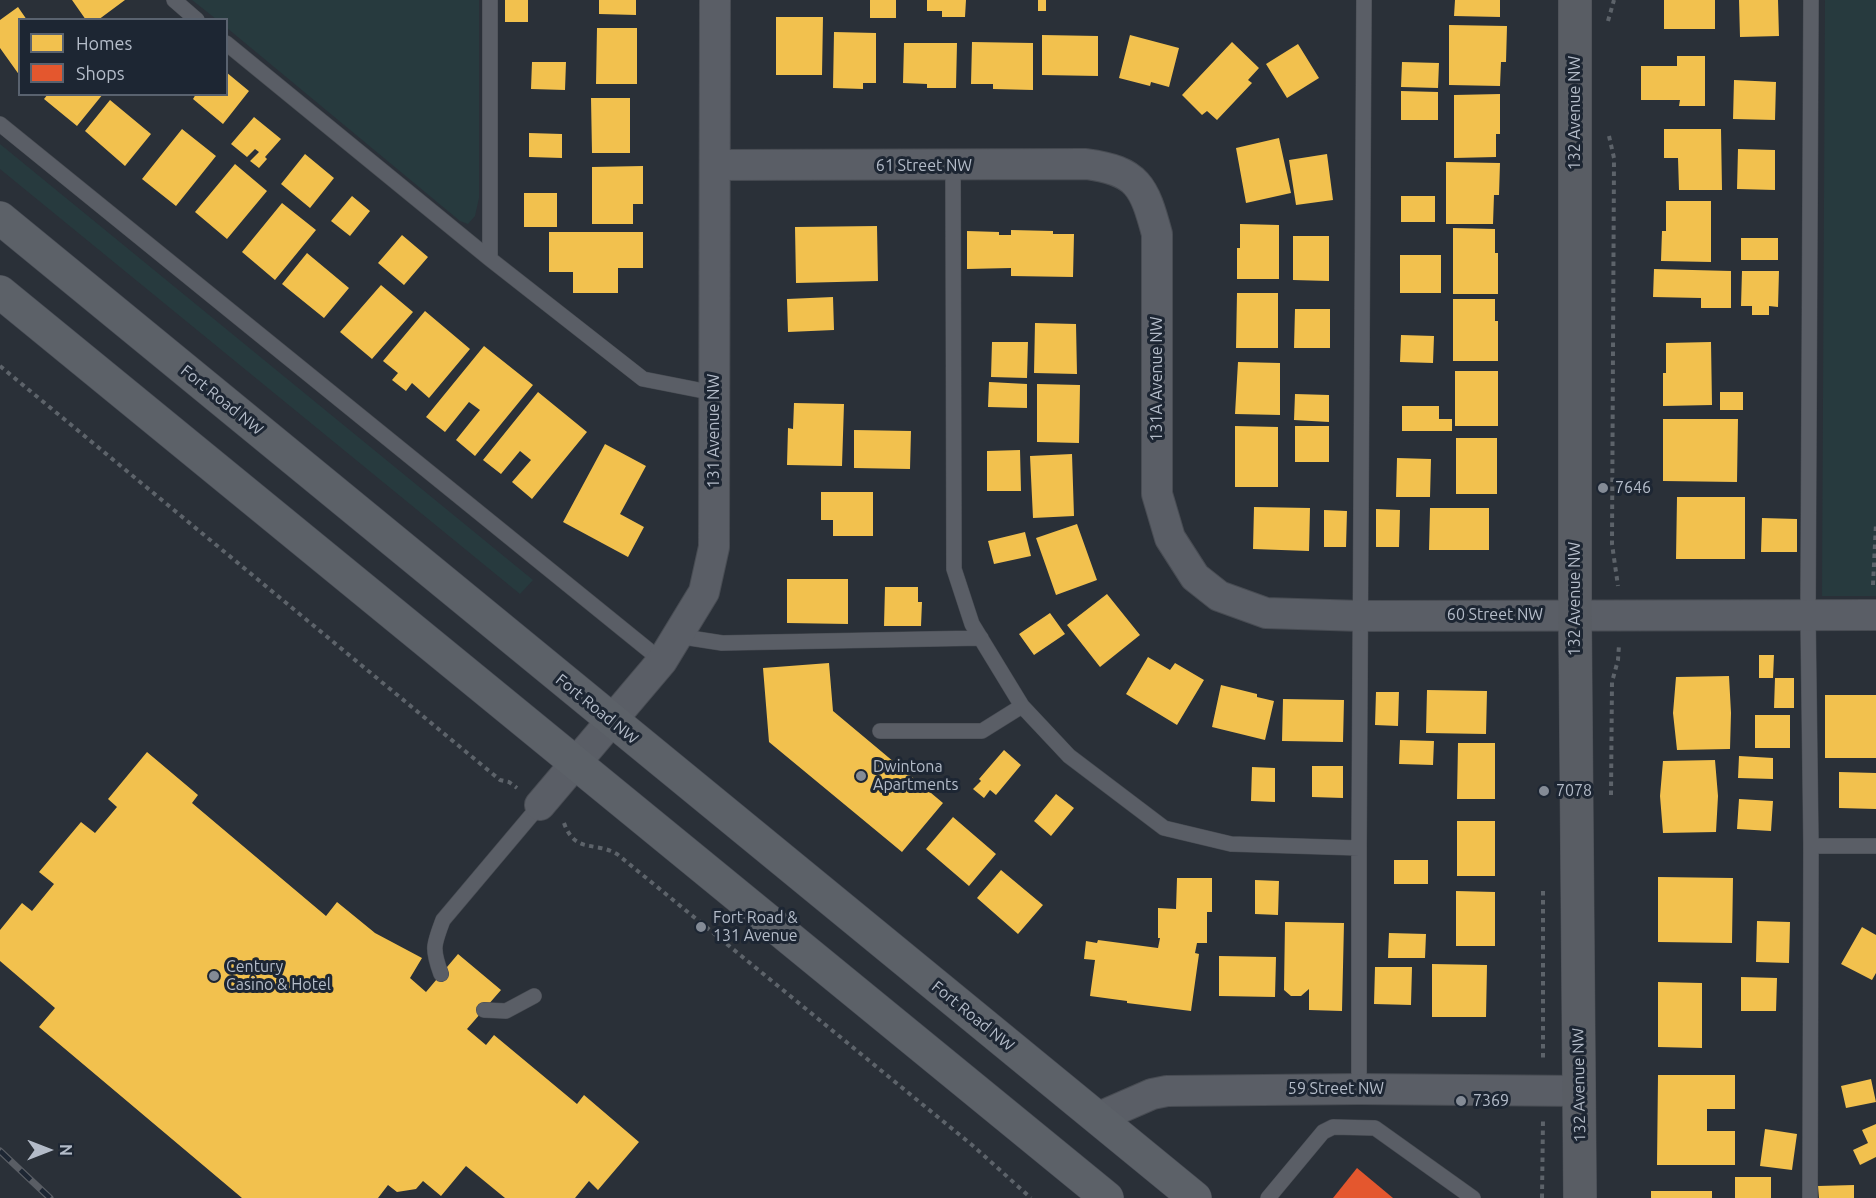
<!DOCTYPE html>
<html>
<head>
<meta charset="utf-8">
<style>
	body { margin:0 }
	#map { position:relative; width:1876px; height:1198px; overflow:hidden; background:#2a3038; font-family:Ubuntu,sans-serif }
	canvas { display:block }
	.legend { position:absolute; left:18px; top:18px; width:210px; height:78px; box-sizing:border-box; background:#1d2633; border:2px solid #59626f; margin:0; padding:8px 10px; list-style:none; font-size:18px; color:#b4bcc9 }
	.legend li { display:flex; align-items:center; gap:12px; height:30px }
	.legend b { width:30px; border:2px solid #59626f }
	.north { position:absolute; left:18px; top:1120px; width:60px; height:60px; -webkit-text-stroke:4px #1d2633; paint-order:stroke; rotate:90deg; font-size:16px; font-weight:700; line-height:24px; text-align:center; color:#b4bcc9 }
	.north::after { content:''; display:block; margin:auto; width:21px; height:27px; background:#b4bcc9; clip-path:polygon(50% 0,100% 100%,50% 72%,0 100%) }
</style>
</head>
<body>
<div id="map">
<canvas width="1876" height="1198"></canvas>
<ul class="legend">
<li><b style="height:16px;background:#f2c14e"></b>Homes</li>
<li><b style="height:16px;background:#e4572e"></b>Shops</li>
</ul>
<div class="north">N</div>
</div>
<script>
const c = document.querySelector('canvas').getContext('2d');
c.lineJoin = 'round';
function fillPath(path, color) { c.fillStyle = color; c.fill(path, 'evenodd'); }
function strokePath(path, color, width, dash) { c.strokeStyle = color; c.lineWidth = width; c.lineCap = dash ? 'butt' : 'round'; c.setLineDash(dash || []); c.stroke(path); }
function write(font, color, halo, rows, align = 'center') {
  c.font = font + ' Ubuntu,sans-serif'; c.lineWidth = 6; c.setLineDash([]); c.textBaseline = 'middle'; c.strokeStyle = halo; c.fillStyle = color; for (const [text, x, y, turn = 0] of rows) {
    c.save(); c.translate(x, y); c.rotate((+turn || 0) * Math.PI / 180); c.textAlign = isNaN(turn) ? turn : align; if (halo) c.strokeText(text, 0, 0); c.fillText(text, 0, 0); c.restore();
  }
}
const green = new Path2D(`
	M192,0H479V198L475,216L468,224L460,221L227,28L226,20L216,19Z
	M1825,0H1876V596H1822Z
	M0,144L533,580L520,594L0,169Z`);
const homes = new Path2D(`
	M72,0H125L98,20H86Z
	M505,0H528V22H505Z
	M599,0H636V15L599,14Z
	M870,0H896V18H870Z
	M927,0H966L965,17H942V11H927Z
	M1038,0H1046V11H1038Z
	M1455,0H1500V17L1454,16Z
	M1664,0H1715V29H1664Z
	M1739,0H1778L1779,36L1740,37Z
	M18,7L27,20H20V76L0,48V20Z
	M776,17H823L822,75H776Z
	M1449,25L1507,26L1506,62H1501L1500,86L1449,85Z
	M597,28H637V84H596Z
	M834,32L876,33V83H863V89L833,88Z
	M1042,35L1098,36V76L1042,75Z
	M1130,35L1179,48L1169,87L1151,82L1150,86L1119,78Z
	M972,42L1033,43V90L993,89V84H971Z
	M1232,42L1259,68L1248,80L1252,83L1217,120L1207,111L1202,115L1182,95Z
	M904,43H957L956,88H927V84L903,83Z
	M1298,44L1319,78L1287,98L1266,64Z
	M1677,56H1705V106H1679L1680,100H1641V66H1677Z
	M532,62H566L565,90L531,89Z
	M1402,62L1439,63L1438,88L1401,87Z
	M226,72L249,91L223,124L193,99L196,94H226Z
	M1734,80L1776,82L1775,120L1733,119Z
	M1401,91L1438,92V120H1401Z
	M48,94H103L77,126L44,99Z
	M1500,94V134H1496V157L1454,158V95Z
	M591,98H630V153H592Z
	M110,100L151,134L125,166L85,131Z
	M254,117L281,139L265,157L267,159L259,168L250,161L259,152L255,149L247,157L231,144Z
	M182,129L216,156L176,206L142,179Z
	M1664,129H1721L1722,190H1679L1678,158H1664Z
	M529,133L562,134V158L529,157Z
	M1279,138L1291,193L1246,203L1236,148Z
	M1738,149L1775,150V190L1737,189Z
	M305,154L334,178L310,208L281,184Z
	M1327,154L1333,200L1296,205L1289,160Z
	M1446,162L1500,163L1499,195H1494L1493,224H1446Z
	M235,164L267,191L227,239L195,212Z
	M643,166V204H633V224H592V167Z
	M524,193H557V227H524Z
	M352,196L370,211L350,236L331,221Z
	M1401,196H1435V222H1401Z
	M1666,201H1711V262L1661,261L1662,231H1666Z
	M282,203L316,230L275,280L242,252Z
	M1240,224L1279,225V279H1237V248H1240Z
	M877,226L878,281L796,283L795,227Z
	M1453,228L1495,229V253H1498V294H1453Z
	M1011,230L1053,231V234H1074L1073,277L1011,276V268L967,269V231L999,232V235H1011Z
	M549,232H643V268H618V293H573V272H549Z
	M402,235L428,257L404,285L378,263Z
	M1293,236H1329V281L1293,280Z
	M1741,238H1778V260H1741Z
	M307,253L349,288L324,318L282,284Z
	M1400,255H1441V293H1400Z
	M1654,269L1731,271V308H1701V298L1653,297Z
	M1742,271H1779L1778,307L1769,306V315H1752V306H1741Z
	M381,285L413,312L372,359L340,332Z
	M1237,293H1278V348H1236Z
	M833,297L834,330L788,332L787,299Z
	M1453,299H1495V321H1498V361H1453Z
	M1295,309H1330V348H1294Z
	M425,311L470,349L429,398L412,383L406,391L392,380L398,373L383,361Z
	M1035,323L1076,324L1077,374L1034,373Z
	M1401,335L1434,336L1433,363L1400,362Z
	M992,342H1028L1027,378L991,377Z
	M1711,342L1712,405L1663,406V373H1666V343Z
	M484,346L533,385L475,456L456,440L480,410L469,402L445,432L426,417Z
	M1238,362L1280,363V415L1235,414Z
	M1455,371H1498V426H1455Z
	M989,382L1027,384V408L988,407Z
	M1037,384L1080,385L1079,443L1037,442Z
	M538,392L587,432L532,499L512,482L531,460L520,451L501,474L483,460Z
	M1720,392H1743V410H1720Z
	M1295,394L1329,395V422L1294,420Z
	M794,403L844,404L842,466L787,465L788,428L793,429Z
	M1402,406H1439V419H1452V431H1402Z
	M1663,419H1738L1737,482L1663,481Z
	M1235,426L1278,427V487H1235Z
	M1295,426H1329V462H1295Z
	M854,430L911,431L910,469L854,468Z
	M1456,438H1497V494H1456Z
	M605,444L646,466L620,514L644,527L628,557L563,522Z
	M1020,450L1021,491H987V451Z
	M1072,454L1074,516L1033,518L1030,456Z
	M1397,458L1431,459L1430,497H1396Z
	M821,492H873V536H833V520H821Z
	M1677,497H1745V559H1676Z
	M1254,507L1310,508L1309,551L1253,549Z
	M1430,508H1489V550H1429Z
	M1376,509L1400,510L1399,547H1376Z
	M1324,510L1347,511L1346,547H1324Z
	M1762,518L1797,519V552H1761Z
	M1077,524L1097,580L1056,595L1036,538Z
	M1025,532L1031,556L994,564L988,541Z
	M787,579H848V624L787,623Z
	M885,587H918V602H922L921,626H884Z
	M1107,594L1140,635L1100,667L1067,625Z
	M1050,613L1065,634L1034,655L1019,634Z
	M1759,655H1774L1773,678H1759Z
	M1148,657L1170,670L1175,663L1204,680L1177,725L1126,694Z
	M829,663L833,711L943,803L902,852L769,742L763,668Z
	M1729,676L1731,713L1730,749L1677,750L1673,713L1676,677Z
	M1775,678H1794V708H1774Z
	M1221,685L1257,694V697L1274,701L1265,740L1212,727Z
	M1427,690L1487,691L1486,734L1426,733Z
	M1376,692H1399L1398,726L1375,725Z
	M1825,695H1876V758H1825Z
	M1283,699L1344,700L1343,742L1282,741Z
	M1755,715H1790V748H1755Z
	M1400,740L1434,741L1433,765L1399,764Z
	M1458,743H1495V799H1457Z
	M1004,750L1021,765L996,795L990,790L984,798L973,789L981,781L979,779Z
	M147,752L198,795L192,803L326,916L337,902L375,933L422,958L410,978L426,992L458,954L501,990L467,1029L486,1045L494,1035L577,1104L584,1095L639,1142L598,1190L589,1181L575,1198H505L466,1166L441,1196L423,1181L416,1189L397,1192L388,1185L378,1198H242L39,1027L55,1008L0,961V930L22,903L32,911L54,884L39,872L81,822L95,833L117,807L108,799Z
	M1739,756L1773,758V779L1738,778Z
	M1715,760L1718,796L1716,832L1663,833L1660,796L1663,761Z
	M1312,766H1343V798L1312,797Z
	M1252,767L1275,768V802L1251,801Z
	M1839,772L1876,773V809L1839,808Z
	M1056,794L1074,808L1051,836L1034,821Z
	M1739,799L1773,801L1771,831L1737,829Z
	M953,817L996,854L969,886L926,849Z
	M1457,821H1495V876H1457Z
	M1394,860H1428V884H1394Z
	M1001,870L1043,905L1018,934L977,898Z
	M1658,877L1733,878L1732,943L1658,942Z
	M1177,878H1212V912H1207V943H1197L1195,953L1199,954L1191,1011L1127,1003V1001L1090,996L1095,960L1084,959L1086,941L1097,943L1098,940L1158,948L1160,938H1158V908L1176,909Z
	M1255,880L1279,881L1278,915L1255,914Z
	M1456,891L1495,892V946H1456Z
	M1757,921L1790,922L1789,963L1756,962Z
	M1285,922L1344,923L1342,1011L1309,1010V989L1301,996H1291L1284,990Z
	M1862,927L1876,935V973L1872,980L1841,964Z
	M1389,933L1426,934L1425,958H1388Z
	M1219,956L1276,957L1275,997L1219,996Z
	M1432,964L1487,965L1486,1017H1432Z
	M1375,967H1412L1411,1005L1374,1004Z
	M1741,977L1777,978L1776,1011H1741Z
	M1658,982L1702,983V1048L1658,1047Z
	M1658,1075H1735V1109H1707V1131H1735V1165H1657Z
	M1871,1079L1876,1102L1846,1108L1841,1086Z
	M1876,1124V1157L1860,1165L1853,1150L1868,1143L1862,1130Z
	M1765,1129L1797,1134L1792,1170L1760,1166Z
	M1735,1177H1771V1198H1735Z
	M1854,1185V1198H1819L1818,1186Z
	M1651,1191H1712V1198H1651Z`);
const shops = new Path2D(`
	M1357,1168L1393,1198H1333Z`);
const path = new Path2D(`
	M1608,21L1614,0
	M1609,136L1614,158L1612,544L1618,586
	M0,366L500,780L509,782L517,788
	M1873,585L1876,523
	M1611,795L1612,682L1618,660L1619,645
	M564,823C575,854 595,841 617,854L972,1145L1031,1198
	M1543,891V1060
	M1542,1198L1543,1119`);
const lane = new Path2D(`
	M174,0L197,20
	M226,43L490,259L643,379L714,393
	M0,124L662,661
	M953,166L954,569L972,624L1022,706L1069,756L1164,828L1231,844L1359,848L1364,0
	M490,259V0
	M677,636L722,643L981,638
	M880,731H982L1022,706
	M1811,846H1876
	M441,974C432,949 433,946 443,920L540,805
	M484,1010L506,1011L534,996
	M1359,1089V848
	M1268,1198L1323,1132L1333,1127L1375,1128L1473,1198
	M1810,1198L1811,846L1808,616L1811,0`);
const street = new Path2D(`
	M715,165L1086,164C1138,171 1144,186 1157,234V494L1170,538L1195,577L1219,596L1266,613L1361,616L1876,615
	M540,805L662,661L704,592L714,547L715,0
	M1097,1118L1152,1094L1167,1091L1359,1089L1580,1091`);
const secondary = new Path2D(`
	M1575,0V615L1580,1198`);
const primary = new Path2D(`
	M0,218L1195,1198
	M0,292L1107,1198`);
const rail = new Path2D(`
	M0,1151L50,1198`);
const markers = [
	[1603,488,6,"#848b96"],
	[861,776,6,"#848b96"],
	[1544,791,6,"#848b96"],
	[701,927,6,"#848b96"],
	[214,976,6,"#848b96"],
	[1461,1101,6,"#848b96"]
];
const streetNames = [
	["132 Avenue NW",1575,113,-90],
	["61 Street NW",924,166],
	["131A Avenue NW",1157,379,-90],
	["Fort Road NW",222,400,39],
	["131 Avenue NW",714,431,-90],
	["132 Avenue NW",1575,599,-90],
	["60 Street NW",1495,615],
	["Fort Road NW",597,709,39],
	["Fort Road NW",973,1016,39],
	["132 Avenue NW",1579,1085,-91],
	["59 Street NW",1336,1089]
];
const poiNames = [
	["7646",1615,488],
	["Dwintona",873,767],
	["Apartments",873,785],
	["7078",1556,791],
	["Fort Road &",713,918],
	["131 Avenue",713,936],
	["Century",226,967],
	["Casino & Hotel",226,985],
	["7369",1473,1101]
];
fillPath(green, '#273a3e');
fillPath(homes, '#f2c14e');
fillPath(shops, '#e4572e');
strokePath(lane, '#484c53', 16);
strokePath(street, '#484c53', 32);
strokePath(secondary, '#484c53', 34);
strokePath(primary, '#484c55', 34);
strokePath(path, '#5d636a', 4, [4.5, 4.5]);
strokePath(lane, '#5a5e66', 15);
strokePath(street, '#5a5e66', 30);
strokePath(secondary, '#595d64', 33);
strokePath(primary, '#5c6168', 33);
strokePath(rail, '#595d64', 7);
strokePath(rail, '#1d2633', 4.5, [14]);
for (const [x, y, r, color] of markers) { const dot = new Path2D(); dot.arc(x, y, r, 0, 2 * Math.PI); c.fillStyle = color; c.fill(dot); strokePath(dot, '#1d2633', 2); }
write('16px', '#b4bcc9', '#1d2633', streetNames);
write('16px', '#b4bcc9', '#1d2633', poiNames, 'left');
</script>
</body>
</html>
